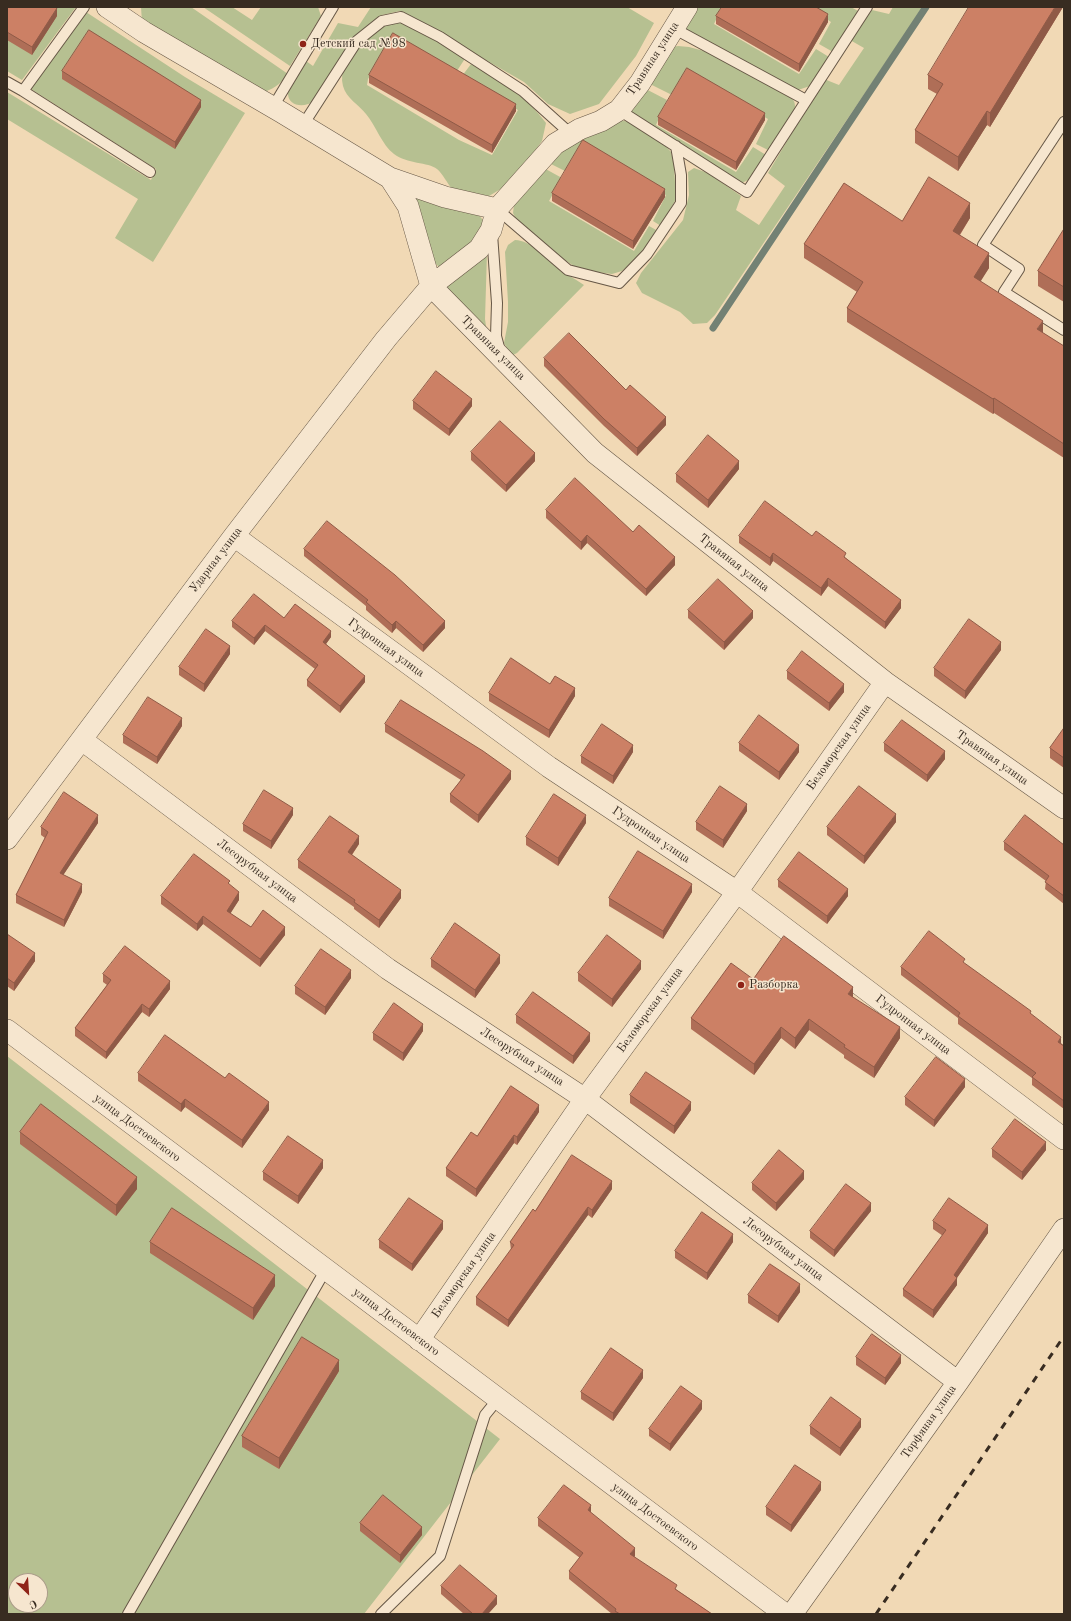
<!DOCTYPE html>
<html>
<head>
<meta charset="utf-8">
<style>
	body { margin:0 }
	#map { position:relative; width:1071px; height:1621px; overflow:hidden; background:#f1d9b5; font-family:"Old Standard TT",serif }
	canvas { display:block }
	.frame { position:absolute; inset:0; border:8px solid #382c21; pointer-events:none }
	.north { position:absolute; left:8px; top:1573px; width:40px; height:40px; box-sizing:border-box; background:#f6e6cf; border:1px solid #aa9c89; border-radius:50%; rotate:155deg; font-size:11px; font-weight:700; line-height:16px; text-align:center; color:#382c21 }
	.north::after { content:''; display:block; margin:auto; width:14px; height:18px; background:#8f2418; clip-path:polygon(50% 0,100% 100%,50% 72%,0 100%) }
</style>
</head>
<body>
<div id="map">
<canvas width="1071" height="1621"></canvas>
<div class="frame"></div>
<div class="north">С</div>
</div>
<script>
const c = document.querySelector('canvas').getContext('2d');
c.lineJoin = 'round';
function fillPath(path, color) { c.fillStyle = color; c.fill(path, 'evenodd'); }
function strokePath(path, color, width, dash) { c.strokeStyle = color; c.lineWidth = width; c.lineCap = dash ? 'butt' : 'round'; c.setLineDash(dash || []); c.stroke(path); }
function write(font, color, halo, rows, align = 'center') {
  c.font = font + ' "Old Standard TT",serif'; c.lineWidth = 3; c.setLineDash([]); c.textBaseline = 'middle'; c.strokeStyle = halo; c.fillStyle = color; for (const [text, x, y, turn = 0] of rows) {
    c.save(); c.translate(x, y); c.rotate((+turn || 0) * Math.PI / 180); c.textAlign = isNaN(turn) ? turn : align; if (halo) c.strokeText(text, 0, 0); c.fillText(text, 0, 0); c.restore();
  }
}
const green = new Path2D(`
	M7,7H76L22,80L7,71Z
	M141,7H191L288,74C281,85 272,89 260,94L142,22Z
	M203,7H232L252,20L261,7H318L321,16L290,66Z
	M371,7H627L654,23L636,56L599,104L570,114L548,104L524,82L400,11L382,15L361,31L313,102C303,108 287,106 288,92L306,61L313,66L338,23L358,27Z
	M692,7H722L714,24L799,74L816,49L829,57L810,86L798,90L689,34L685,28Z
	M809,7H851L858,11L833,52L819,44L831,22Z
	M893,7H923L715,315L707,323L693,324L680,312L642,293L636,283L641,273L683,220L689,195L688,172L694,168L708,173L741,196L736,210L759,225L785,186L768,173L824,79L839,85L864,48L850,40L872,10L889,14Z
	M86,12L185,77L245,113L153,262L115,238L138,199L7,119V92L151,180L156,169L31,89Z
	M394,21L403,22L466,57L455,74L392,39L368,79L367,85L459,140L492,155L518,110L462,76L471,64C500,82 526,95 546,123L542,141L529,159L504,187L489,196L452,189C447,183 443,174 437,169C428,162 407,164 394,154C382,145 376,126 366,114C359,105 346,98 343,86C336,58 372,29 394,21Z
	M678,46L689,47L708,52L788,95C792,98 795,101 795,106C795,115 776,142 770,151L756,144L768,119L687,73L672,95L646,82L668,48Z
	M642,87L667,100L656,125L736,172L753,147L766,155L750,179L742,183L630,112Z
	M615,119L633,123L664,144L671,152L674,165L676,199L661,226L653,221L666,195L582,146L567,172L545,161Z
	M542,167L562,178L549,201L634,251L649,226L658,231L646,249L634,261L622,271L612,274L597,272L574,266L563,259L517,221L513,213L514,205Z
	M409,195L476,212L483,220L478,241L440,268L435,263Z
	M515,240C532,241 541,255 554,265C563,273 574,278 584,285L517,353L511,356L504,343L508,322V302L505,252L508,245Z
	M487,253L485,319L487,333L446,287Z
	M7,1056L500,1439L364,1614H7ZM16,1581H40V1605H16Z`);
const stream = new Path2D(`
	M713,328L926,7`);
const lane = new Path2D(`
	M673,28L806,100
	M7,82L23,91L84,7
	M23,91L150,172
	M273,107L333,7
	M619,110L747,192L867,7
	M1064,122L983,245L1019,269L1004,292L1064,330
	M303,125L357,41L382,21L401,17L440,37L523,91L572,135
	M497,209L568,270L619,283L647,254L681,203V175L676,146
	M492,234L497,303L496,336L500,351
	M128,1614L326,1269
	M381,1614L440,1556L485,1415L498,1399`);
const street = new Path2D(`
	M107,7L144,32L281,112L390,178L408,206L431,286L595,453L885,682L1064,808
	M390,178L445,197L497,209L555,144L580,129L601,121L619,110L640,83L687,7
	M234,536L549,767L737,892L1064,1139
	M82,740L388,969L585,1099L958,1382
	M7,839L234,536L386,339L431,286L479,249L491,230L497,209
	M7,1030L785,1614
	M419,1340L585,1099L737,892L885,682
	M792,1614L958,1382L1064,1229`);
const rail = new Path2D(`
	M876,1614L1064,1336`);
const wall = new Path2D(`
	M7,7L57,16L32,55L7,40Z
	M1063,7L990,127L987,125L958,171L915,143V130L937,94L928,89V75Z
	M716,16L828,22L799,72L716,24Z
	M62,71L201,107L175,149L62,79Z
	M369,75L516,111L492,153L369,83Z
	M658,117L765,120L736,170L658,125Z
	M552,193L665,197L633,249L552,201Z
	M970,218L960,235L989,268L980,281L1043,333L1064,346V458L994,413L993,414L847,322V308L857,292L804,258V244L902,221Z
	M1064,229V302L1038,286V271Z
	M544,358L626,390L666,425L637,456L604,426L544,366Z
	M413,401L472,406L449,436L413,409Z
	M471,452L535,461L506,492L471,460Z
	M739,469L708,508L676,482V474Z
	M546,510L633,532L675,565L646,596L587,543L581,550L546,518Z
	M739,536H812L846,558L901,608L885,629L828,586L821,596L773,561L770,566L739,543Z
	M304,549L445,628L423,652L396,628L392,633L366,610V606L304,556Z
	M688,610L753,618L724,650L688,618Z
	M284,618L331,637L326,644L365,682L340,713L307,686V680L315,669L265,631L254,645L232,627V621Z
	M1001,650L965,699L934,676V668Z
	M230,654L204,692L179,675V667Z
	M787,671L844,692L829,711L787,679Z
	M550,684L575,696L549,738L489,701V693Z
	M385,724L511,779L478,823L450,802V794L461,780L385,732Z
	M182,726L157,764L123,743V735Z
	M1064,728V768L1050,758V748Z
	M739,743L799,752L779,780L739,751Z
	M884,743L945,759L927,782L884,751Z
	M633,752L613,784L581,763V756Z
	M747,811L723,848L696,830V822Z
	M293,815L271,849L243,831V824Z
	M896,822L864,864L827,835V827Z
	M98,823L63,875L82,892L64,927L16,903V895L45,838L41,835V827Z
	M586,823L558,866L526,845V837Z
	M1004,842L1064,845V904L1045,889L1046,881L1004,850Z
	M359,844L352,855L401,898L379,928L354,909V907L298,868V860Z
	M778,880L848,896L827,924L778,887Z
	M230,885L239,900L230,913L251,927L285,935L260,967L203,924L197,931L161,904V896Z
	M692,892L663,939L609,906V898Z
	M7,934L35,961L14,991L7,986Z
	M431,959L500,963L475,998L431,967Z
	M965,964L1031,1014L1064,1046V1109L1032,1085V1078L958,1024V1018L901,975V967Z
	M641,969L612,1007L578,981V973Z
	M103,974L170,989L149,1017L142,1012L106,1059L75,1036V1028L107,985L103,982Z
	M351,978L325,1015L295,994V986Z
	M753,979L853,997L900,1038L874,1078L844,1058V1055L809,1030L795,1049L781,1038L754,1075L691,1029V1018Z
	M516,1015L590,1041L573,1064L516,1023Z
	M423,1031L403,1061L373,1040V1033Z
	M138,1073L269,1110L242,1148L185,1107L181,1112L138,1081Z
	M965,1087L934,1127L905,1105V1097Z
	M630,1095L691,1110L674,1134L630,1103Z
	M539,1112L517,1145L514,1143L476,1197L446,1176V1168L477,1136Z
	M20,1132L137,1189L116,1216L20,1144Z
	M992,1149L1046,1150L1022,1180L992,1157Z
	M323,1168L298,1204L263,1180V1172Z
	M804,1179L776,1211L752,1190V1183Z
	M612,1189L592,1218L588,1215L508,1327L476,1305V1297L511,1250L510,1242L535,1211Z
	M871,1211L834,1257L810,1238V1231Z
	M933,1221L988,1233L957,1278V1285L933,1318L903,1296V1289L943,1236L933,1229Z
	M443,1229L412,1271L379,1248V1240Z
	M150,1242L275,1286L253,1320L150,1253Z
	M733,1242L707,1280L675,1258V1251Z
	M800,1292L778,1323L748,1303V1295Z
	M856,1357L901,1363L885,1385L856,1365Z
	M339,1371L279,1469L242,1447V1436Z
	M643,1378L613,1421L581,1399V1392Z
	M702,1409L670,1451L649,1436V1429Z
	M810,1426L861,1427L840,1456L810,1434Z
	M821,1490L791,1532L766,1515V1507Z
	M591,1513L635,1556L634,1557L677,1590L712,1614H612L569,1579V1571L580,1558L538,1526V1518Z
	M360,1523L422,1535L400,1563L360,1531Z
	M441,1586L497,1604L488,1614H464L441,1594Z`);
const shadedWall = new Path2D(`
	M1055,7H1063L990,127V113Z
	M57,8V16L32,55V47Z
	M828,14V22L799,72V64Z
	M201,100V107L175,149V142Z
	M516,104V111L492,153V145Z
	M987,111V125L958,171V157Z
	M765,113V120L736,170V162Z
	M665,189V197L633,249V241Z
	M970,203V218L953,245V231Z
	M989,253V268L974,292V277Z
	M1043,321V335L1037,329Z
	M994,398V413L993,414V399Z
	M472,399V406L449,436V429Z
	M666,417V425L637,456V448Z
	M535,453V461L506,492V485Z
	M739,461V469L708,508V500Z
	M587,535V543L581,550V542Z
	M773,553V561L770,566V558Z
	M675,557V565L646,596V589Z
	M828,578V586L821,596V588Z
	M901,600V608L885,629V622Z
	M753,611V618L724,650V642Z
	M396,621V628L392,633V625Z
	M445,621V628L423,652V645Z
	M265,625V631L254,645V638Z
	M331,631V637L323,648V642Z
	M1001,642V650L965,699V691Z
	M230,646V654L204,692V684Z
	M365,676V682L340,713V706Z
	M844,684V692L829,711V703Z
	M575,688V696L549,738V730Z
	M182,718V726L157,764V757Z
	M633,745V752L613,784V776Z
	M799,745V752L779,780V772Z
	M945,751V759L927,782V775Z
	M511,771V779L478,823V815Z
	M747,804V811L723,848V840Z
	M293,808V815L271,849V841Z
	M896,814V822L864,864V856Z
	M98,815V823L60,880V873Z
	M586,815V823L558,866V858Z
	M359,836V844L348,860V852Z
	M82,884V892L64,927V920Z
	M692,884V892L663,939V931Z
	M848,889V896L827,924V916Z
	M401,890V898L379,928V920Z
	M239,892V900L227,919V911Z
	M203,916V924L197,931V924Z
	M285,927V935L260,967V959Z
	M35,953V961L14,991V983Z
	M500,955V963L475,998V990Z
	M641,961V969L612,1007V999Z
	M351,970V978L325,1015V1007Z
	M170,981V989L149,1017V1009Z
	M853,987V998L848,994Z
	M142,1004V1012L106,1059V1052Z
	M809,1019V1030L795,1049V1038Z
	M423,1024V1031L403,1061V1053Z
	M781,1027V1038L754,1075V1064Z
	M900,1027V1038L874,1078V1067Z
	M590,1033V1041L573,1064V1056Z
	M1061,1037V1045L1058,1042Z
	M965,1079V1087L934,1127V1120Z
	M185,1099V1107L181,1112V1104Z
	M269,1102V1110L242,1148V1140Z
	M691,1102V1110L674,1134V1126Z
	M539,1105V1112L517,1145V1137Z
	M514,1135V1143L476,1197V1189Z
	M1046,1142V1150L1022,1180V1172Z
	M323,1160V1168L298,1204V1196Z
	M804,1171V1179L776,1211V1203Z
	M137,1177V1189L116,1216V1205Z
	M612,1181V1189L592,1218V1210Z
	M871,1203V1211L834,1257V1250Z
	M588,1207V1215L508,1327V1320Z
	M443,1221V1229L412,1271V1264Z
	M988,1225V1233L954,1282L957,1278V1285L933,1318V1310L954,1275Z
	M733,1234V1242L707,1280V1273Z
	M275,1275V1286L253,1320V1308Z
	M800,1284V1292L778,1323V1316Z
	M901,1355V1363L885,1385V1378Z
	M339,1360V1371L279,1469V1458Z
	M643,1370V1378L613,1421V1413Z
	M702,1401V1409L670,1451V1444Z
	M861,1419V1427L840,1456V1448Z
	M821,1482V1490L791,1532V1525Z
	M591,1505V1513L588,1510Z
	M422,1527V1535L400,1563V1555Z
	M635,1548V1556L630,1562V1554Z
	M497,1596V1604L488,1614H482Z`);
const building = new Path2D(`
	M7,7H54L57,8L32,47L7,32Z
	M722,7H816L828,14L799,64L716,16Z
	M969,7H1055L990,113L987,111L958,157L915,130L943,84L928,75Z
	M89,30L201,100L175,142L62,71Z
	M393,33L516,104L492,145L369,75Z
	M687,68L765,113L736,162L658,117Z
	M583,140L665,189L633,241L552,193Z
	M929,177L970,203L953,231L989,253L974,277L1043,321L1037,329L1064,346V444L994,398L993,399L847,308L863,282L804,244L844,183L902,221Z
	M1064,229V287L1038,271Z
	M569,333L626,390L630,385L666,417L637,448L604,419L544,358Z
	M436,371L472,399L449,429L413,401Z
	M500,421L535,453L506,485L471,452Z
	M708,435L739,461L708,500L676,474Z
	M575,478L633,532L639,525L675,557L646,589L587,535L581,542L546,510Z
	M765,501L812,536L816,531L846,553L844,557L901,600L885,622L828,578L821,588L773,553L770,558L739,536Z
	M327,521L395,575L445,621L423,645L396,621L392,625L366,602L368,600L304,549Z
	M718,579L753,611L724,642L688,610Z
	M254,594L284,618L295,604L331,631L323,642L365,676L340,706L307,680L318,665L265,625L254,638L232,621Z
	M969,619L1001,642L965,691L934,668Z
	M206,629L230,646L204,684L179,667Z
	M802,651L844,684L829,703L787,671Z
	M511,658L550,684L555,676L575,688L549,730L489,693Z
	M148,697L182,718L157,757L123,735Z
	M401,700L483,751L511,771L478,815L450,794L465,775L385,724Z
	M759,715L799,745L779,772L739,743Z
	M902,720L945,751L927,775L884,743Z
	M602,724L633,745L613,776L581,756Z
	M1064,728V758L1050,748Z
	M720,786L747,804L723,840L696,822Z
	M859,786L896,814L864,856L827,827Z
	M264,790L293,808L271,841L243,824Z
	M64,792L98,815L60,873L82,884L64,920L16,895L48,832L41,827Z
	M554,794L586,815L558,858L526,837Z
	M1025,815L1064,845V896L1045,882L1049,876L1004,842Z
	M330,816L359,836L348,852L401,890L379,920L354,902L355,900L298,860Z
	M638,851L692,884L663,931L609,898Z
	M799,852L848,889L827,916L778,880Z
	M194,854L230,881L228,883L239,892L227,911L251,927L263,910L285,927L260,959L203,916L197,924L161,896Z
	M455,923L500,955L475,990L431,959Z
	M929,931L965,959L963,962L1031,1011L1030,1013L1061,1037L1058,1042L1064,1046V1101L1032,1077L1036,1073L958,1016L960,1013L901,967Z
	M7,934L35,953L14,983L7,978Z
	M607,935L641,961L612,999L578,973Z
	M784,936L853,987L848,994L900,1027L874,1067L844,1047L845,1045L809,1019L795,1038L781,1027L754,1064L691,1018L731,963L753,979Z
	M125,946L170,981L149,1009L142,1004L106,1052L75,1028L111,980L103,974Z
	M321,949L351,970L325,1007L295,986Z
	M533,992L590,1033L573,1056L516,1015Z
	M394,1003L423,1024L403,1053L373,1033Z
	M165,1035L225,1078L229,1073L269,1102L242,1140L185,1099L181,1104L138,1073Z
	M936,1057L965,1079L934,1120L905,1097Z
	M646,1072L691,1102L674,1126L630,1095Z
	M511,1086L539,1105L517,1137L514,1135L476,1189L446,1168L471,1132L477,1136Z
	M41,1104L137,1177L116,1205L20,1132Z
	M1015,1119L1046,1142L1022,1172L992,1149Z
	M288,1136L323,1160L298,1196L263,1172Z
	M779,1150L804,1171L776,1203L752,1183Z
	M572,1155L612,1181L592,1210L588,1207L508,1320L476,1297L514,1245L510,1242L533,1209L535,1211Z
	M846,1184L871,1203L834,1250L810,1231Z
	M409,1198L443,1221L412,1264L379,1240Z
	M949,1198L988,1225L954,1275L957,1278L933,1310L903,1289L946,1230L933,1221Z
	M172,1208L275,1275L253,1308L150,1242Z
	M702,1212L733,1234L707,1273L675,1251Z
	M770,1264L800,1284L778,1316L748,1295Z
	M872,1334L901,1355L885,1378L856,1357Z
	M302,1337L339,1360L279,1458L242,1436Z
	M611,1348L643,1370L613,1413L581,1392Z
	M681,1386L702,1401L670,1444L649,1429Z
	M831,1397L861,1419L840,1448L810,1426Z
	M795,1465L821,1482L791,1525L766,1507Z
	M564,1485L591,1505L588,1510L635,1548L630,1554L677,1585L675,1589L712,1614H620L615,1611L616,1609L569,1571L583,1553L538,1518Z
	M383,1495L422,1527L400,1555L360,1523Z
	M460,1565L497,1596L482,1614H473L441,1586Z`);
const markers = [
	[303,44,4,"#8f2418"],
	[741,985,4,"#8f2418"]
];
const poiNames = [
	["Детский сад №98",311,44],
	["Разборка",749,985]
];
const streetNames = [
	["Травяная улица",653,59,-57],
	["Травяная улица",493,348,45],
	["Ударная улица",216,560,-53],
	["Травяная улица",734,563,38],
	["Гудронная улица",386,648,36],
	["Беломорская улица",839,747,-55],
	["Травяная улица",992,758,35],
	["Гудронная улица",651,835,34],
	["Лесорубная улица",257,871,37],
	["Беломорская улица",650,1010,-54],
	["Гудронная улица",913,1025,37],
	["Лесорубная улица",522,1057,33],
	["улица Достоевского",137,1128,37],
	["Лесорубная улица",783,1249,37],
	["Беломорская улица",464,1275,-55],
	["улица Достоевского",396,1322,37],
	["Торфяная улица",929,1422,-55],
	["улица Достоевского",655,1517,37]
];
fillPath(green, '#b6c091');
strokePath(stream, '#738174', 7);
strokePath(lane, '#665746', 12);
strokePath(street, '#665746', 22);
strokePath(lane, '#f6e6cf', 10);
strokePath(street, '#f6e6cf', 21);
strokePath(rail, '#382c21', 3, [7, 7]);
fillPath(wall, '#af6e57');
fillPath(shadedWall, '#8f5a47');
fillPath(building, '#cc8065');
strokePath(building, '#8f5a47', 1);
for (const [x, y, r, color] of markers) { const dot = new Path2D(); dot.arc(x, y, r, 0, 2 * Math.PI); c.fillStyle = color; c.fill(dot); strokePath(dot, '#f6e6cf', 1.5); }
write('12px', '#382c21', '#f6e6cf', poiNames, 'left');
write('12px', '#382c21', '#f6e6cf', streetNames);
</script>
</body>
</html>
